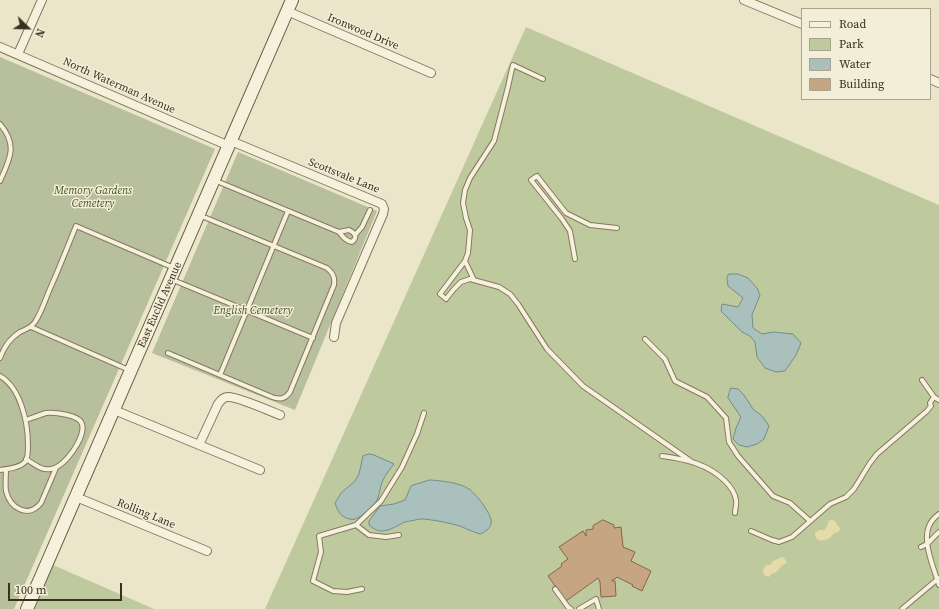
<!DOCTYPE html>
<html>
<head>
<meta charset="utf-8">
<style>
	body { margin:0 }
	#map { position:relative; width:939px; height:609px; overflow:hidden; background:#ebe5c9; font-family:"Source Serif 4",serif }
	canvas { display:block }
	.legend { position:absolute; left:801px; top:8px; width:130px; height:92px; box-sizing:border-box; background:#f3eed8; border:1px solid #a8a28f; margin:0; padding:5px 7px; list-style:none; font-size:12px; color:#382f21 }
	.legend li { display:flex; align-items:center; gap:8px; height:20px }
	.legend b { width:20px; border:1px solid #a8a28f }
	.north { position:absolute; left:8px; top:8px; width:40px; height:40px; -webkit-text-stroke:3px #f3eed8; paint-order:stroke; rotate:113deg; font-size:11px; font-weight:700; line-height:16px; text-align:center; color:#382f21 }
	.north::after { content:''; display:block; margin:auto; width:14px; height:18px; background:#382f21; clip-path:polygon(50% 0,100% 100%,50% 72%,0 100%) }
	.scale { position:absolute; left:8px; top:583px; width:114px; height:18px; box-sizing:border-box; border:2px solid #382f21; border-top:0; padding-left:5px; font-size:12px; line-height:14px; white-space:nowrap; color:#382f21; -webkit-text-stroke:3px #f3eed8; paint-order:stroke }
</style>
</head>
<body>
<div id="map">
<canvas width="939" height="609"></canvas>
<ul class="legend">
<li><b style="height:5px;background:#f6f1dc"></b>Road</li>
<li><b style="height:11px;background:#bfc99e"></b>Park</li>
<li><b style="height:11px;background:#aac0bc"></b>Water</li>
<li><b style="height:11px;background:#c6a682"></b>Building</li>
</ul>
<div class="north">N</div>
<div class="scale">100 m</div>
</div>
<script>
const c = document.querySelector('canvas').getContext('2d');
c.lineJoin = 'round';
function fillPath(path, color) { c.fillStyle = color; c.fill(path, 'evenodd'); }
function strokePath(path, color, width, dash) { c.strokeStyle = color; c.lineWidth = width; c.lineCap = dash ? 'butt' : 'round'; c.setLineDash(dash || []); c.stroke(path); }
function write(font, color, halo, rows, align = 'center') {
  c.font = font + ' "Source Serif 4",serif'; c.lineWidth = 3; c.setLineDash([]); c.textBaseline = 'middle'; c.strokeStyle = halo; c.fillStyle = color; for (const [text, x, y, turn = 0] of rows) {
    c.save(); c.translate(x, y); c.rotate((+turn || 0) * Math.PI / 180); c.textAlign = isNaN(turn) ? turn : align; if (halo) c.strokeText(text, 0, 0); c.fillText(text, 0, 0); c.restore();
  }
}
const green = new Path2D(`
	M526,27L818,153L939,205V609H265Z
	M53,565L154,609H35Z`);
const sand = new Path2D(`
	M830,520H833L836,522L838,526L840,528V530L837,533H834C833,534 832,536 831,537C828,540 822,541 818,540L815,536V533L819,530H825L829,521Z
	M782,557L784,558L787,562L785,564C778,567 779,573 771,574L769,577L764,575L763,570L766,565H770L773,561Z`);
const cemetery = new Path2D(`
	M0,57L215,149L14,609H0Z
	M238,152L377,211L295,410L152,353Z`);
const water = new Path2D(`
	M729,274H738L748,278L757,288L760,295L752,315L753,328L762,334L773,332L793,334L801,343L796,355L785,371L776,372L765,368L757,357L755,342L750,336L742,332L721,311L722,304L738,307L743,298L728,286L727,278Z
	M731,388L738,389L744,395L753,409L763,417L769,426L764,439L757,444L747,447L739,445L733,439L736,428L741,417L728,398Z
	M370,454L374,455L394,464C390,469 386,474 383,480C380,486 380,492 378,498C375,505 362,517 355,519C353,520 349,519 346,518C340,515 337,510 335,503L341,493L355,481L359,474L363,456Z
	M430,480C442,481 458,482 469,489C475,493 494,516 491,524C490,529 485,532 480,534C473,532 467,529 460,526C449,523 431,519 420,519C416,520 410,521 405,522C392,528 382,537 369,525V521L380,506L394,504L405,500L411,486Z`);
const building = new Path2D(`
	M603,520L614,525V528L621,527L623,547L635,552L631,561L651,571L642,591L632,586L633,585L617,577L615,579L612,580V581H615L616,596L601,597L600,582L598,578L566,601L548,576L562,566L561,564L568,559L559,547L583,531L586,536V530L593,529V526Z`);
const service = new Path2D(`
	M543,79L513,65L511,73L508,87L494,141L470,178L465,190L463,203L466,218L470,230L469,242L468,253L465,261L440,294L446,299L454,289L461,282L470,279L499,287L510,294L518,304L547,349L583,386L692,462
	M0,124C18,145 10,159 0,181
	M214,180L339,232C343,237 346,241 352,242C358,237 355,233 349,230L339,232
	M355,235L362,227L370,210
	M575,259L570,231L562,219L531,180L537,176L566,213L590,225L617,228
	M465,261L474,280
	M173,280L313,338
	M31,327L129,370
	M645,339L665,359L675,381L707,397L726,418L729,442L738,456L773,496L790,503L810,521
	M168,353L272,397C280,400 285,399 290,392L334,285C335,277 333,273 327,268L199,215
	M0,358C4,347 10,338 20,332C26,329 31,328 35,322C41,313 45,301 49,291C59,269 67,248 76,226L174,268
	M220,375L288,211
	M0,376C21,388 28,423 28,445C28,450 28,456 26,461C20,468 8,469 0,470
	M922,380L934,397
	M26,420C32,418 39,415 46,413C54,412 80,415 82,424C86,437 65,467 51,469C42,471 34,464 26,459
	M662,456C685,459 708,464 725,481C730,486 735,493 736,500C737,504 735,509 735,513
	M6,469C6,476 5,485 6,491C10,508 28,519 41,503L56,468
	M939,514C935,517 931,521 929,526C922,541 934,569 939,585
	M356,525L369,535L386,537L399,535
	M751,531L772,540L779,542L792,537L830,504L846,497L854,489L870,463L877,454L927,411L931,406L930,403L934,397L939,400
	M921,547L927,544L939,532
	M362,589L347,592L333,591L313,581L321,552L319,536L356,525L381,501L402,467L417,434L424,413
	M555,589L568,607L571,609
	M579,609L596,599L599,609
	M902,609L939,578`);
const minor = new Path2D(`
	M744,0L802,24
	M287,11L431,73
	M0,47L229,146
	M18,54L42,0
	M930,79L939,83
	M231,141L382,204L384,209L383,214L336,323L334,337
	M114,410L260,470
	M199,445L218,404C220,401 224,397 228,397C236,396 270,411 280,415
	M76,497L207,551`);
const secondary = new Path2D(`
	M27,609L292,0`);
const streetNames = [
	["Ironwood Drive",363,32,23],
	["North Waterman Avenue",119,86,24],
	["Scottsvale Lane",344,176,22],
	["East Euclid Avenue",160,305,-66],
	["Rolling Lane",146,514,22]
];
const parkNames = [
	["Memory Gardens",93,191],
	["Cemetery",93,204],
	["English Cemetery",253,311]
];
fillPath(green, '#bfc99e');
fillPath(sand, '#e4dba9');
fillPath(cemetery, '#b7bf9c');
fillPath(water, '#aac0bc');
strokePath(water, '#718e8a', 1);
fillPath(building, '#c6a682');
strokePath(building, '#836647', 1);
strokePath(service, '#86785f', 6);
strokePath(minor, '#86785f', 10);
strokePath(secondary, '#685a42', 14);
strokePath(service, '#f6f1dc', 4);
strokePath(minor, '#f6f1dc', 8);
strokePath(secondary, '#f6f1dc', 12);
write('11px', '#382f21', '#f3eed8', streetNames);
write('italic 11px', '#44532a', '#f3eed8', parkNames);
</script>
</body>
</html>
